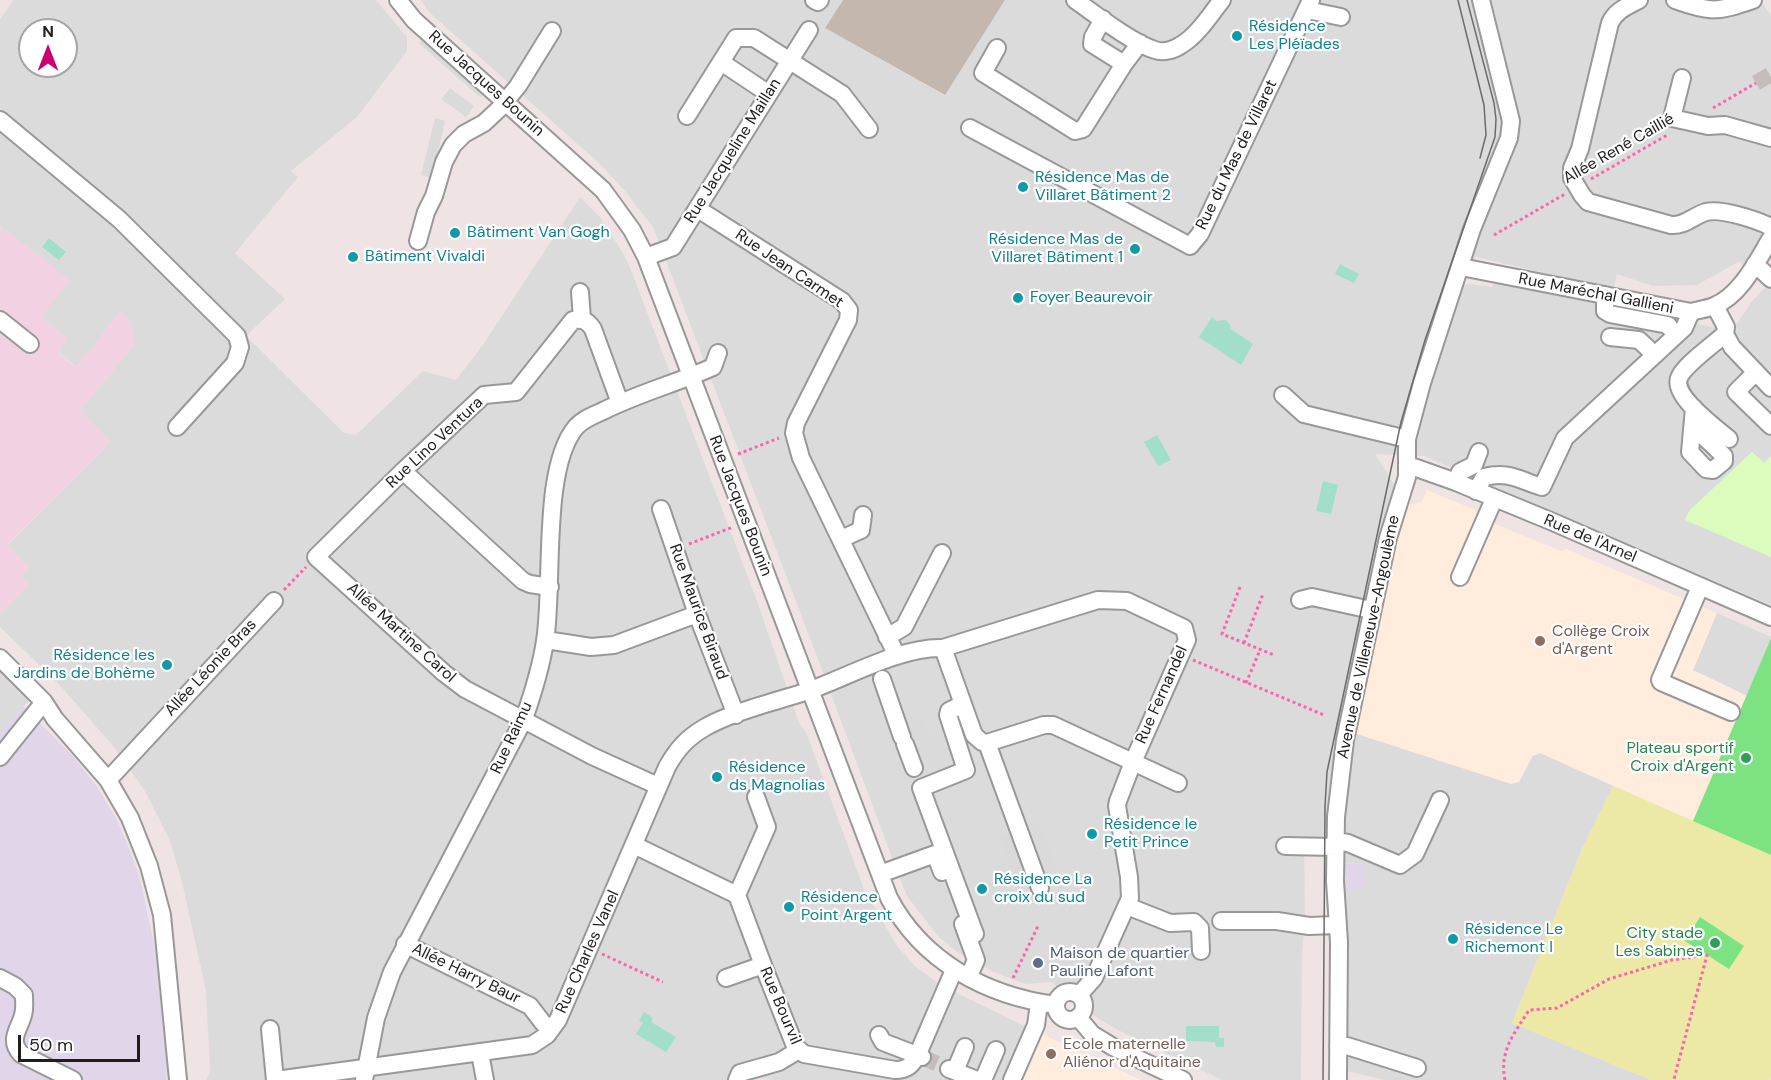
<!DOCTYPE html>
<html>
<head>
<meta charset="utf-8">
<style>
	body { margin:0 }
	#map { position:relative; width:1771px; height:1080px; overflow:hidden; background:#efe4e3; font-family:"DM Sans",sans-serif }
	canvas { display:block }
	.north { position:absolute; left:18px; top:18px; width:60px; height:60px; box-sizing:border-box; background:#fff; border:2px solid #a5a5a5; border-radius:50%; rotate:0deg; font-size:16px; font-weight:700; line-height:24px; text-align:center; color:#1e1e1e }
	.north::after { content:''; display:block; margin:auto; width:21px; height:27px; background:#cb0071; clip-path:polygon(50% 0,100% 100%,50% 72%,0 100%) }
	.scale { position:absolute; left:18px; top:1035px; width:122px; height:27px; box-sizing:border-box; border:3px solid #1e1e1e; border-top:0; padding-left:8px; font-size:18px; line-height:21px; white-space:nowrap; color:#1e1e1e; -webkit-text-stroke:4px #fff; paint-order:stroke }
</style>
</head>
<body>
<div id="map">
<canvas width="1771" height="1080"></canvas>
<div class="north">N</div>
<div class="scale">50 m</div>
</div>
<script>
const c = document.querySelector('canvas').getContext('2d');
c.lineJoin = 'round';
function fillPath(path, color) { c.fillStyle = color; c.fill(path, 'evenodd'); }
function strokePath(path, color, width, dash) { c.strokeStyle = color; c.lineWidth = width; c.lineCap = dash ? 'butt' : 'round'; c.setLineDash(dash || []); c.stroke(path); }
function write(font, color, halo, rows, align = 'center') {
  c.font = font + ' "DM Sans",sans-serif'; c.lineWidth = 4.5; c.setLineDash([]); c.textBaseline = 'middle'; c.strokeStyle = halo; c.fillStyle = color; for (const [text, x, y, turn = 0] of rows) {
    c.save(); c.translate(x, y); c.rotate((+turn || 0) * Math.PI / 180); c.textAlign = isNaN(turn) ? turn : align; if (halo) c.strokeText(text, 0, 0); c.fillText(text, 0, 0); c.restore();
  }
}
const residential = new Path2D(`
	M14,0H376L407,37V51L357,117L291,171L298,177L235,253L285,299L246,336L344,433L356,435L423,371L456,380L483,345L580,197L600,217L623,253L631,270L757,601L799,723L806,732L864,889L897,946L915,966L940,985L1029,1028L1004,1080H774L743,1075L742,1080H206L210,1071L206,991L182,882L170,841L145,791L114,747L57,682L0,627V614L28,584L20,576L29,567L7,546L110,442L79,411L133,346L134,338V330L130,320L121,311L76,367L59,352L67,338L41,317L7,231L4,236L0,233L3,229L0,227V19ZM30,30H66V66H30Z
	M421,0H843L825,28L944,95L1005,0H1760L1771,15V217L1761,230L1764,239L1746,269L1740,261L1697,285L1653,286L1617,274L1613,289L1476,257L1463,285L1471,284L1491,287L1495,283L1732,331L1753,300L1771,282V456L1764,463L1752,452L1690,510L1685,519L1771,557V605L1424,456L1375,454L1407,505L1396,539L1357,734L1519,782L1533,756L1540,753L1613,786L1582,849L1512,1023L1651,1080H1385L1347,1071V956L1344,889H1365V864L1344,863L1304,840L1305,919L1302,955L1301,1080H1222L1118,1030L1099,1019L1051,982L1025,984L994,972L957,952L937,935L907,896L897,871L821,667L653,227L625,191L599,163L429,12Z
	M1717,613L1771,637L1747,696L1693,670Z
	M0,670L30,699L0,732Z`);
const commercial = new Path2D(`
	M0,227L3,229L0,233L3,235L7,230L70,280L41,317L67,338L59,353L75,367L121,311L130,320L134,330V338L133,346L80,410L110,442L7,545L29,567L20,576L29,584L0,614Z`);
const industrial = new Path2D(`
	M23,706L72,755L96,785L117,820L129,848L139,875L155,948L167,1067L166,1080H0V732Z
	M1344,863L1365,864V889H1344Z`);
const education = new Path2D(`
	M1427,490L1475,510L1478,517L1561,551L1566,549L1717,613L1693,670L1747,696L1693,821L1540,753L1532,756L1519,782L1511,784L1357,734L1396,539L1407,505L1421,502Z
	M1029,1028L1141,1080H1004Z`);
const construction = new Path2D(`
	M843,0H1005L945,95L825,28Z`);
const grass = new Path2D(`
	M1613,786L1771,855V1077L1769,1080H1651L1512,1023L1582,849Z`);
const park = new Path2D(`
	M1752,452L1764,463L1771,456V557L1685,520L1690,510Z`);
const pitch = new Path2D(`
	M1771,638V855L1693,821Z
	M1700,917L1744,946L1729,969L1685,941Z`);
const parking = new Path2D(`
	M423,39L446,61L483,94L480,97L442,64L419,43Z
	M450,88L474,106L466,117L441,99Z
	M435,118L445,121L432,178L421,175Z
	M921,717L928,736L947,729L962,768L927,782L905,723Z
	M1039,822L1058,873L1019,887L1000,836Z`);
const water = new Path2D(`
	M49,238L66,252L59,260L42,247Z
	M1340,264L1359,274L1354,283L1335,274Z
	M1212,317L1216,321L1226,320L1230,325L1231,329L1253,344L1241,365L1199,337Z
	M1157,435L1171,460L1158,466L1144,442Z
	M1323,481L1338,485L1331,514L1316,511Z
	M644,1012L653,1018L651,1022L676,1037L666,1052L636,1034L643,1023L639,1021Z
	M1186,1026H1219V1038H1224V1047H1216L1215,1042L1186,1041Z`);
const minorTunnel = new Path2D(`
	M1756,83L1771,74
	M922,1057L949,1069`);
const path = new Path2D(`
	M1713,108L1756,83
	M1591,179L1669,134
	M1494,235L1565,194
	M738,454L779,438
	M689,544L733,527
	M1240,587L1222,634L1274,655
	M284,590L306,567
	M1244,643L1263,594
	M1193,660L1324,715
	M1246,683L1260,650
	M602,954L663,982
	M1013,978L1038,926
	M1505,1080C1499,1051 1514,1034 1529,1010L1557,1008L1609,979L1672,960L1707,955L1674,1079L1672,1080`);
const minor = new Path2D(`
	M398,0L414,20L603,190L632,230L646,257L889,898C922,961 986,996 1056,1005
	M814,0L818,2L820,0
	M1075,0C1095,14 1132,43 1155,50C1163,53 1174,50 1181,45C1198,35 1210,15 1222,0
	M1639,0C1628,6 1616,10 1610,23L1580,149L1572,168V178L1582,195L1588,202L1671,225C1685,226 1693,216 1706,212C1721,208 1757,220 1771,227
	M1675,0C1711,13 1718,12 1753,0
	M1307,10L1341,17
	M1103,19L1093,37L1092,44L1124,64
	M997,48L983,73L1075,131L1083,129L1124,64L1140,43
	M721,62L769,94
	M1682,78L1672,118L1708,126L1725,125L1771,138
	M687,116L736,38H754L842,94L869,129
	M0,120L119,219L237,336L240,347L235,363L177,427
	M970,128L1190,246L1200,234L1311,0
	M698,209L842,301L849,310L848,320L796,423L794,433L801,458L897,656
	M418,241L426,212L434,196L444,162L453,145L464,134L484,123L499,109L518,86L552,31
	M646,257L673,247L809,30
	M1755,264L1771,279
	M1461,267L1691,312C1698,310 1707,309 1714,306C1741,295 1757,261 1771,238
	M580,292L582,319
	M1605,295V311L1610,314L1668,325L1670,328
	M1715,306L1726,327L1725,334C1714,344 1686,364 1680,376C1669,394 1716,428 1729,439
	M0,320L30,344
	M1725,334L1732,347L1771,388
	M1610,337L1639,340L1655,355
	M1756,372L1736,392L1771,426
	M1283,395L1304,414L1407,439
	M620,403L593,329C587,320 583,319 573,320L516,392L484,395L403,471L316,557L444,673L465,689L592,756L658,786
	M1692,431H1698L1724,456V461L1713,470L1706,469L1690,452L1694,408
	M1408,465L1456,482L1553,522L1771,617
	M403,471L523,581L530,584L550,587
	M1456,482L1460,472L1474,465L1479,452
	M1476,491L1484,477C1509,471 1519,480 1542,487L1565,438L1684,328L1691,312
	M661,509L697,614L736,715
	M841,539L861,530L863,515
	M1460,577L1494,499
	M1700,587L1660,680L1661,682L1731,712
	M1300,600L1312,597L1371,610
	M887,637L904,627L942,553
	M546,640L591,647L614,645L697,614
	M943,648L974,735L982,742L987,743L1044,725H1053L1178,783
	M0,658L44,702L55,719L108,780L130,818L149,866L162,915L178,1080
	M882,679L902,737
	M963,704L949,711L948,715L966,770L921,788L975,934
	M987,743L1040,888
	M905,744L914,768
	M0,757L44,702
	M108,780L274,601
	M1335,841L1348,843L1400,865L1415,854L1440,800
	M634,845L737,895L763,965L795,1046L804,1054L895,1070C907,1070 911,1066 917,1056L954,970
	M1285,846L1335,847
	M880,874L935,854L942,872
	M737,895L767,827L756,797
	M1127,906L1170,923L1194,922L1200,928L1201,951
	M1221,921H1277L1309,926L1336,925
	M963,924L976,960L969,976
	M405,944L530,1006L543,1023L551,1030
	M0,978L15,986L24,995C24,1002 25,1009 23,1015C19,1030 8,1040 21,1054L73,1080
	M726,978L763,965
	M1056 1006a14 14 0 1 1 28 0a14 14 0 1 1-28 0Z
	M1078,1017L1092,1034L1113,1047L1183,1080
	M270,1029L275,1080
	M879,1035L883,1042L922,1057
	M1338,1046H1347L1417,1068
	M480,1053L485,1080
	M949,1069L977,1080
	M955,1071L965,1047
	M276,1080L532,1045L547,1035L558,1020L667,767C677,749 687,738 704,728C731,712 778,701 808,691C848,677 902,646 943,648L1098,600L1127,601L1184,628L1187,640L1133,762L1118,801L1117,806L1129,877L1130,898L1094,978L1079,995
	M364,1080L376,1018L392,972L524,719C533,693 541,668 545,641C554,586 541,468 576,427C583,419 594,415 603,411C639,393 677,383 713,367L718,353
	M737,1080L740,1073L779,1062L799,1050
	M983,1080L996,1050
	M1012,1080L1036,1025L1039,1003
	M1338,1080L1339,942L1335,881L1336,817L1345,740L1388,538L1407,477V439L1422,383L1472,229L1509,138L1511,121L1481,0`);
const tram = new Path2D(`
	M1458,0L1484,105L1486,135L1480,158
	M1323,1080L1325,806L1327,772L1401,422L1425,340L1495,137L1496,119L1494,103L1467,0`);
const markers = [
	[1237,36,6,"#0f9aa8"],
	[1023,187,6,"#0f9aa8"],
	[455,233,6,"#0f9aa8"],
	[1135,249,6,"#0f9aa8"],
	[353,257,6,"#0f9aa8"],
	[1018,298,6,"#0f9aa8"],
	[1540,641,6,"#8d6e63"],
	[167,665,6,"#0f9aa8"],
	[1746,758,6,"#2e9e5b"],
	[717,777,6,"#0f9aa8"],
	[1092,834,6,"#0f9aa8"],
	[982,889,6,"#0f9aa8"],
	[789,907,6,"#0f9aa8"],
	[1453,939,6,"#0f9aa8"],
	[1715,943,6,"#2e9e5b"],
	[1038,963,6,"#5c6f8a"],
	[1051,1054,6,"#8d6e63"]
];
const cultureNames = [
	["Résidence",1249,27],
	["Les Pléïades",1249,45],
	["Résidence Mas de",1035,178],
	["Villaret Bâtiment 2",1035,196],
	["Bâtiment Van Gogh",467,233],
	["Résidence Mas de",1123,240,"right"],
	["Villaret Bâtiment 1",1123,258,"right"],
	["Bâtiment Vivaldi",365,257],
	["Foyer Beaurevoir",1030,298],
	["Résidence les",155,656,"right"],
	["Jardins de Bohème",155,674,"right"],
	["Résidence",729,768],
	["ds Magnolias",729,786],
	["Résidence le",1104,825],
	["Petit Prince",1104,843],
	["Résidence La",994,880],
	["croix du sud",994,898],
	["Résidence",801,898],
	["Point Argent",801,916],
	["Résidence Le",1465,930],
	["Richemont I",1465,948]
];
const streetNames = [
	["Rue Jacques Bounin",486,84,42],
	["Allée René Caillié",1619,149,-30],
	["Rue Jacqueline Maillan",733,151,-58],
	["Rue du Mas de Villaret",1237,155,-64],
	["Rue Jean Carmet",789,269,34],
	["Rue Maréchal Gallieni",1596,294,11],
	["Rue Lino Ventura",435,443,-43],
	["Rue Jacques Bounin",740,506,69],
	["Rue de l'Arnel",1590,539,23],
	["Rue Maurice Biraud",698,612,70],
	["Allée Martine Carol",401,633,42],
	["Avenue de Villeneuve-Angoulème",1369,637,-78],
	["Allée Léonie Bras",211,668,-47],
	["Rue Fernandel",1162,695,-66],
	["Rue Raimu",512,738,-65],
	["Rue Charles Vanel",588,952,-66],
	["Allée Harry Baur",466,974,26],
	["Rue Bourvil",780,1006,67]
];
const educationNames = [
	["Collège Croix",1552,632],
	["d'Argent",1552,650],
	["Ecole maternelle",1063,1045],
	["Aliénor d'Aquitaine",1063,1063]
];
const leisureNames = [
	["Plateau sportif",1734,749],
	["Croix d'Argent",1734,767],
	["City stade",1703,934],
	["Les Sabines",1703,952]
];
const serviceNames = [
	["Maison de quartier",1050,954],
	["Pauline Lafont",1050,972]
];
fillPath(residential, '#dcdbdb');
fillPath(commercial, '#f1d1e2');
fillPath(industrial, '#e1d5e9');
fillPath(education, '#ffecdc');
fillPath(construction, '#c4b8ae');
fillPath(grass, '#ece9a6');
fillPath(park, '#dbfcbd');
fillPath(pitch, '#7de382');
fillPath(parking, '#dadada');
fillPath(water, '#a1dfcb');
strokePath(minorTunnel, '#c5bcbc', 16, [16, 8]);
strokePath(minor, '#989898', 20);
strokePath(path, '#ff64ab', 3, [3, 3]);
strokePath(minor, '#fff', 16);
strokePath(tram, '#6c6c6c', 1.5);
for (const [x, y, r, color] of markers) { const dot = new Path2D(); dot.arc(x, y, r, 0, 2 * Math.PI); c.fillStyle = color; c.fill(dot); strokePath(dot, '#fff', 2); }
write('16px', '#0d838f', '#fff', cultureNames, 'left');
write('16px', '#1e1e1e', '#fff', streetNames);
write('16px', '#785e54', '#fff', educationNames, 'left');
write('16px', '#27864d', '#fff', leisureNames, 'right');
write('16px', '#4e5e75', '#fff', serviceNames, 'left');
</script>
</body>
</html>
